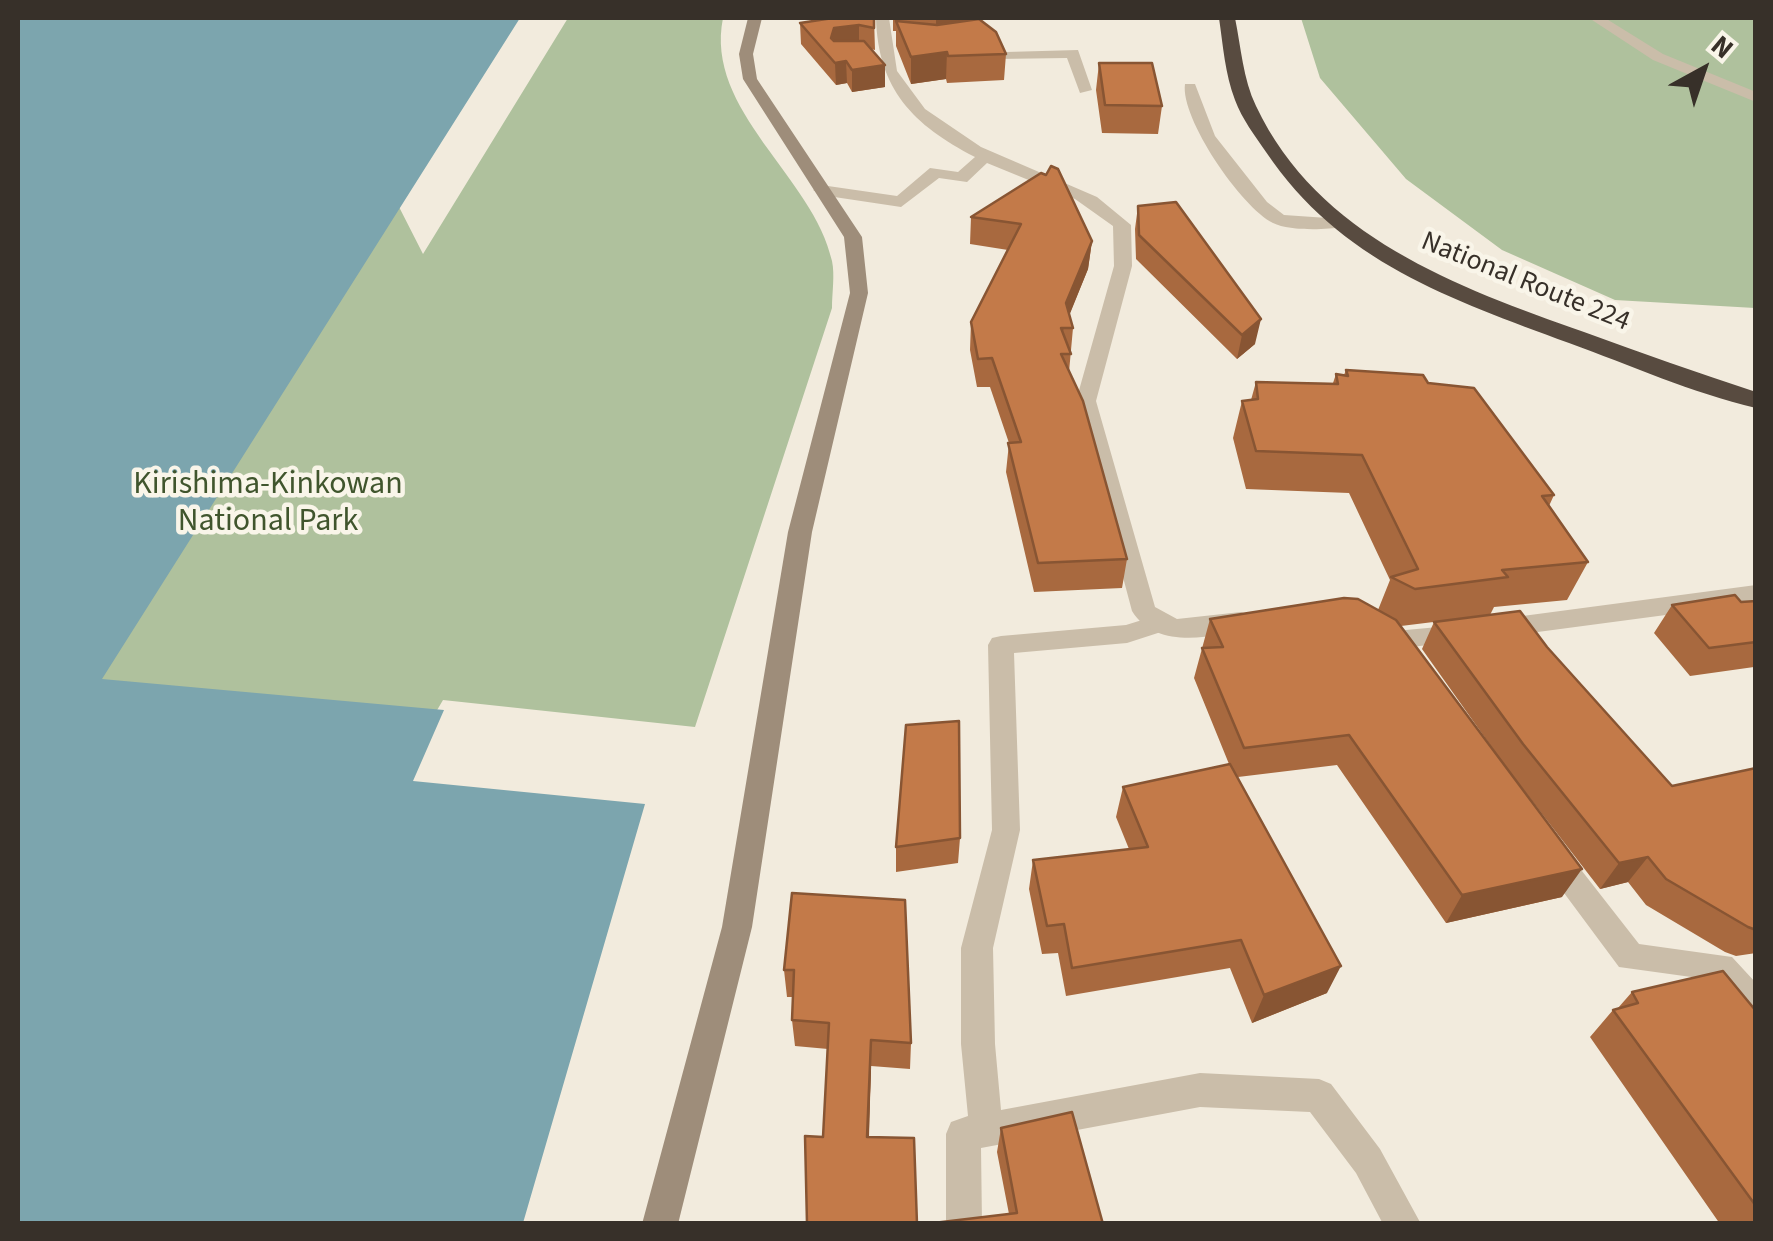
<!DOCTYPE html>
<html>
<head>
<meta charset="utf-8">
<style>
	body { margin:0 }
	#map { position:relative; width:1773px; height:1241px; overflow:hidden; background:#f2ebdd; font-family:"Source Sans 3",sans-serif }
	canvas { display:block }
	.frame { position:absolute; inset:0; border:20px solid #373029; pointer-events:none }
	.north { position:absolute; left:1653px; top:20px; width:100px; height:100px; -webkit-text-stroke:8px #f9f5e9; paint-order:stroke; rotate:40deg; font-size:28px; font-weight:700; line-height:40px; text-align:center; color:#373029 }
	.north::after { content:''; display:block; margin:auto; width:35px; height:45px; background:#373029; clip-path:polygon(50% 0,100% 100%,50% 72%,0 100%) }
</style>
</head>
<body>
<div id="map">
<canvas width="1773" height="1241"></canvas>
<div class="frame"></div>
<div class="north">N</div>
</div>
<script>
const c = document.querySelector('canvas').getContext('2d');
c.lineJoin = 'round';
function fillPath(path, color) { c.fillStyle = color; c.fill(path, 'evenodd'); }
function strokePath(path, color, width, dash) { c.strokeStyle = color; c.lineWidth = width; c.lineCap = dash ? 'butt' : 'round'; c.setLineDash(dash || []); c.stroke(path); }
function write(font, color, halo, rows, align = 'center') {
  c.font = font + ' "Source Sans 3",sans-serif'; c.lineWidth = 9; c.setLineDash([]); c.textBaseline = 'middle'; c.strokeStyle = halo; c.fillStyle = color; for (const [text, x, y, turn = 0] of rows) {
    c.save(); c.translate(x, y); c.rotate((+turn || 0) * Math.PI / 180); c.textAlign = isNaN(turn) ? turn : align; if (halo) c.strokeText(text, 0, 0); c.fillText(text, 0, 0); c.restore();
  }
}
const green = new Path2D(`
	M18,18L369,148L423,254L568,18H723C704,111 814,177 832,261C835,275 832,293 832,308L695,727L443,700L137,1223H18Z
	M1301,18H1755V308L1615,300L1502,250L1406,179L1320,78Z`);
const water = new Path2D(`
	M18,18H520L102,679L444,710L413,781L645,804L523,1223H18Z`);
const lane = new Path2D(`
	M1589,18H1605L1663,54L1756,92V102L1653,60Z
	M1756,585V603L1500,637L1491,634L1487,628L1491,622L1500,619Z
	M1155,616L1164,619L1168,625L1164,631L1127,643L1014,653L1020,830L993,948L995,1044L1001,1110L1200,1073L1319,1079L1331,1084L1380,1149L1421,1224H1383L1356,1173L1310,1112L1200,1107L981,1148L982,1224H946V1134L951,1122L968,1116L961,1044V948L992,830L988,645L992,638L1001,636L1126,625Z
	M1460,625L1469,628L1473,634L1469,640L1395,649L1386,647L1382,640L1386,633L1395,631Z`);
const street = new Path2D(`
	M876,18H889L897,71L925,109L981,147L1097,197L1131,225L1132,266L1096,401L1155,607L1177,619L1241,612L1250,615L1254,621L1250,627C1213,638 1156,650 1132,611L1076,401L1114,266L1113,226L1075,199L987,163L967,182L939,178L901,207L821,195L813,190L821,185L897,196L930,168L958,172L975,157C913,125 878,89 876,18Z
	M977,34H987L1006,52L1078,50L1092,90L1080,93L1067,58L997,59L977,40Z
	M1185,84H1195L1215,136L1267,202L1284,215L1342,219V227C1325,230 1289,231 1273,223C1241,207 1180,118 1185,84Z
	M1554,845L1564,848L1639,944L1732,957L1756,983V1022L1745,1018L1713,980L1619,967L1544,866L1539,857L1544,848Z`);
const secondary = new Path2D(`
	M748,18H762L753,54L757,79L862,237L868,293L812,532L752,927L678,1224H642L722,927L788,532L850,293L844,237L743,79L739,54Z`);
const highway = new Path2D(`
	M1219,18H1235C1241,47 1243,79 1256,106C1318,237 1457,287 1584,332C1641,353 1698,373 1756,392V408C1692,393 1630,365 1569,343C1450,299 1340,262 1266,152C1255,136 1242,119 1235,100C1225,74 1223,45 1219,18Z`);
const wall = new Path2D(`
	M874,18L875,50L871,49L885,87L852,92L847,83L836,85L801,44L800,23Z
	M893,18H977V20L1006,54L1004,80L947,83L946,79L911,84L896,46V31H893Z
	M1099,63L1162,106L1158,134L1102,133L1096,90Z
	M1041,173L1092,241L1088,269L1069,315L1073,328L1069,372L1127,559L1122,588L1034,592L1006,472L1009,443L990,387H977L970,350L971,322L1008,250L970,244L971,217Z
	M1138,206L1255,344L1237,359L1136,259L1135,229Z
	M1346,370L1428,383L1554,495L1549,506L1588,562L1567,600L1494,607L1490,615L1401,626L1498,756L1422,649L1434,622L1547,647L1672,786L1756,768V953L1736,956L1725,952L1646,905L1628,882L1600,889L1519,784L1562,897L1446,923L1337,765L1238,777L1327,993L1252,1023L1230,968L1066,996L1058,953L1042,954L1029,889L1033,860L1129,849L1116,817L1123,787L1229,764L1194,678L1210,619L1378,610L1390,580L1349,493L1246,489L1233,438L1242,401L1251,400L1256,382L1333,383L1336,374L1344,375Z
	M1756,601V668L1754,667L1690,676L1654,633L1672,605Z
	M960,838L958,863L896,872V847Z
	M792,893L911,1043L910,1069L871,1066L869,1137H823L828,1049L795,1046L792,1020L793,997H787L784,970Z
	M1632,992L1756,1011V1224H1720L1590,1037L1613,1010L1618,1008Z
	M1001,1128L1103,1224L1009,1214L997,1152Z`);
const shadedWall = new Path2D(`
	M936,18H977V29L936,34Z
	M859,25V46L834,49L831,38L834,28Z
	M947,52L946,79L911,84V57Z
	M846,61L847,83L836,85L835,63Z
	M885,65V87L852,92V70Z
	M1092,241L1088,269L1063,331L1066,303Z
	M1261,319L1255,344L1237,359L1242,335Z
	M1648,857L1628,882L1600,889L1619,863Z
	M1582,869L1562,897L1446,923L1462,895Z
	M1341,966L1327,993L1252,1023L1264,995Z
	M871,1040V1066L868,1161L867,1137Z`);
const building = new Path2D(`
	M833,18H874V28L859,25L834,28L831,38L834,41H864L885,65L852,70L846,61L835,63L800,23Z
	M979,19L996,32L1006,54L948,56L947,52L911,57L896,21L937,25Z
	M1099,63H1152L1162,106L1105,105Z
	M1051,166L1058,169L1092,241L1066,303L1073,328H1061L1071,354H1061L1083,401L1127,559L1038,563L1008,443L1021,442L992,358L978,359L971,322L1021,224L971,217L1041,173L1046,175Z
	M1176,202L1261,319L1242,335L1139,235L1138,206Z
	M1346,370L1423,375L1428,383L1474,388L1554,495L1542,496L1588,562L1502,570L1508,577L1415,589L1391,577L1418,569L1362,455L1256,451L1242,401L1258,399L1256,382L1338,384L1336,374L1348,376Z
	M1735,595L1741,602L1756,601V642L1709,648L1672,605Z
	M1344,598L1358,599L1396,620L1582,869L1462,895L1349,735L1244,748L1202,648L1223,647L1210,619Z
	M1520,611L1547,647L1672,786L1756,768V930L1748,927L1666,879L1648,857L1619,863L1523,744L1434,622Z
	M959,721L960,838L896,847L906,725Z
	M1230,764L1341,966L1264,995L1241,940L1072,968L1064,924L1047,926L1033,860L1148,847L1123,787Z
	M792,893L905,900L911,1043L871,1040L867,1137L914,1138L917,1224H807L805,1136L823,1137L829,1023L792,1020L794,970H784Z
	M1723,971L1756,1011V1206L1613,1010L1638,1003L1632,992Z
	M1072,1112L1103,1224H925L1017,1213L1001,1128Z`);
const farStreetnames = [
	["National Route 224",1525,283,22]
];
const parkNames = [
	["Kirishima-Kinkowan",268,486],
	["National Park",268,523]
];
fillPath(green, '#afc19d');
fillPath(water, '#7ca5ae');
fillPath(lane, '#cabda9');
fillPath(street, '#cabda9');
fillPath(secondary, '#9e8d7a');
fillPath(highway, '#584b40');
fillPath(wall, '#a8693f');
fillPath(shadedWall, '#853');
fillPath(building, '#c37a49');
strokePath(building, '#853', 2.5);
write('28px', '#373029', '#f9f5e9', farStreetnames);
write('32px', '#40552d', '#f9f5e9', parkNames);
</script>
</body>
</html>
